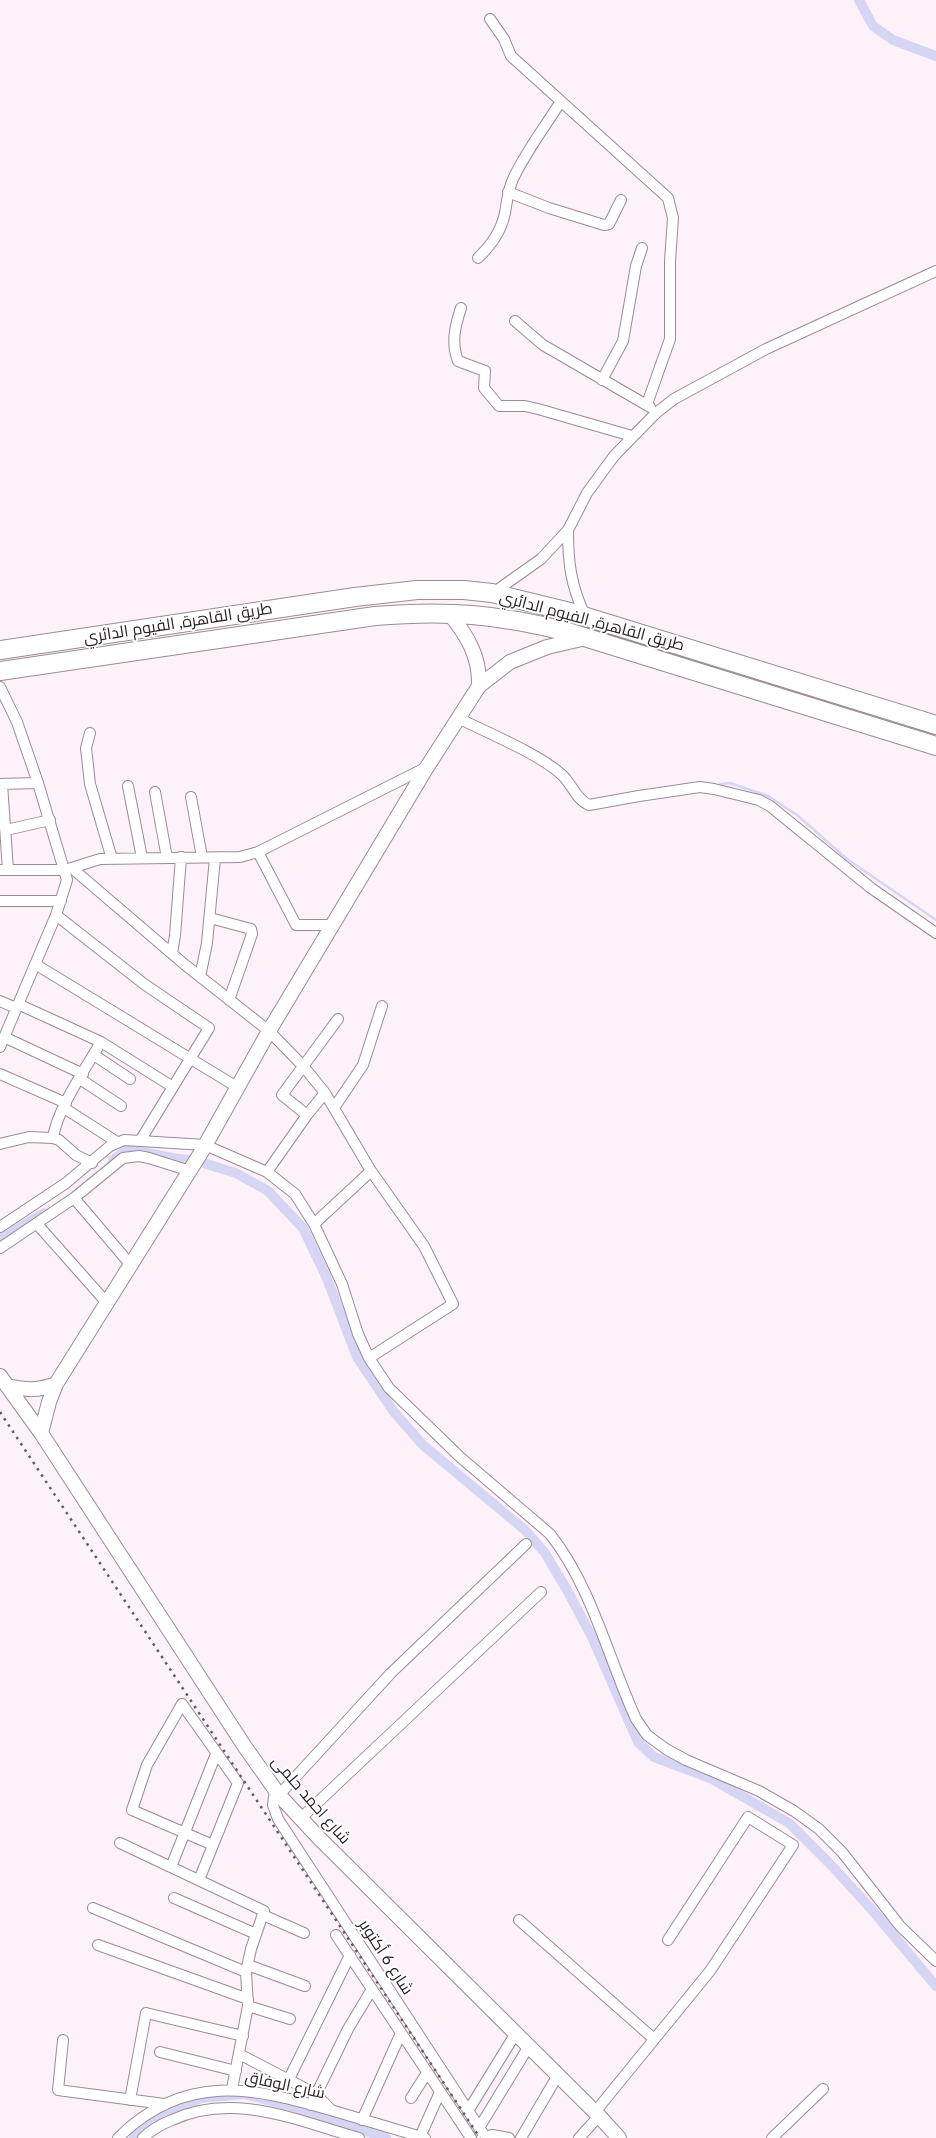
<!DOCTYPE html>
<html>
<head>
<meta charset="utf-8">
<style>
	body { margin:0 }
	canvas { display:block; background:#fdf2fa }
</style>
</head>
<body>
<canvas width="936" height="2138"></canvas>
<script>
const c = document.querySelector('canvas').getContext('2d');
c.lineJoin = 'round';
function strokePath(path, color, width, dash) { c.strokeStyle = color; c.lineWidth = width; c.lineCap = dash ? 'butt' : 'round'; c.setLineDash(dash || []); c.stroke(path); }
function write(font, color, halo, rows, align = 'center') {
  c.font = font + ' Lato,Cairo,sans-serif'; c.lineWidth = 4; c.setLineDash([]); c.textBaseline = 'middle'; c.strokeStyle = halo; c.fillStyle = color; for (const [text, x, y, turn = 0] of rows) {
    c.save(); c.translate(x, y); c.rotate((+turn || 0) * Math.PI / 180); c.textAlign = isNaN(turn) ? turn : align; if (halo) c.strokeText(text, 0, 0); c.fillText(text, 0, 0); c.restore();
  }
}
const stream = new Path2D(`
	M720,784L730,783L768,796L797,815L847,859L936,920`);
const canal = new Path2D(`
	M859,0L873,26L893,40L936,56
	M113,1160L128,1149L172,1158L197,1161L236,1173L268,1191L284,1208L303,1228L326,1276L357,1357L394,1412L423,1445L525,1530L545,1553L567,1590L592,1637L638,1742L654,1757L710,1778L789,1823L833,1867L873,1911L936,1986
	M0,1239L44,1213
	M134,2138L154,2117L201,2098L244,2094L298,2108L386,2138`);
const street = new Path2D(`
	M490,19L504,39L511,56L668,198L673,218L670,261V339L647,404
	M508,192L549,208L604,225L609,224L621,200
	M478,258C491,245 501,232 505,213C507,201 508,190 513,179C526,151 545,127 561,101
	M461,308C455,326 451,343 458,361L485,371L484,388L499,406H525L538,409L632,436
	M515,321L543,345L650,407
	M602,380L623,341L636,266L642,248
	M568,530C568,564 571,585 585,616
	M493,593L541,559L568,530L587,493L614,456L656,413L674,399L766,349L936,271
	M0,687L17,722L38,783L67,880L56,915L0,1047
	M458,718C488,733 537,753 561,774C571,782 576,800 589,805L639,796L700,787L714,789L759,800L770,806L871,888L936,933
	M90,733L86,748L90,784L112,859
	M0,784L38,783
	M2,784L8,870
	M128,786L142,858
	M155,792L167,858
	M191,797L202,857
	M6,830L50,820
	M258,852L296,925H332
	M73,869L184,964L269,1031L304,1067L325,1093L307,1115L267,1172L295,1194L314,1224L342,1284L358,1334L369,1358L389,1388L460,1457L550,1534C592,1587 608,1658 636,1719L647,1735L666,1749L686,1760L759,1791L794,1811L819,1829L842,1852L900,1926L936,1961
	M0,870H65L100,859L240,857L258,852L427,767
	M0,901H61
	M56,915L144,984L209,1028L140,1141
	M210,918L251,929L252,934L229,1000
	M172,953L175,936L181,857
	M35,964L237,1087
	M200,977L207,943L215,858
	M0,1001L16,1008
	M18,1004L101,1042L173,1087
	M4,1037L83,1074
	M94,1055L130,1079
	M0,1074L66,1103
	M80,1079L121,1106
	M325,1093L371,1171L424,1246L453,1304L369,1358
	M64,1108L117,1142
	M334,1108L363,1065L382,1006
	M307,1115L282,1095L338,1019
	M0,1144L29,1137L53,1138
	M92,1163L76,1155L59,1140L53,1138C57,1109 86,1068 101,1042
	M74,1198L130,1264
	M37,1224L107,1303
	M314,1224L371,1171
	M0,1227L66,1183L110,1146L124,1140L205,1145L267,1172
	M0,1248L74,1198L123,1158L139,1156L149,1158L190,1171
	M275,1789L273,1805L278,1819L486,2138
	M279,1795L391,1673L526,1544
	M300,1819L541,1592
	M120,1843L264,1911L251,1949L246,1972
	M171,1867L216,1754
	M199,1880L238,1783L182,1704L147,1765L132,1810L213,1845
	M174,1898L256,1934
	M93,1908L246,1972L248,2006L232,2089
	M263,1915L304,1933
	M519,1920L654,2039
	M336,1935L471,2138
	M98,1945L248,1999
	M248,1965L305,1986
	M248,2006L290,2019
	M63,2040L58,2090L164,2104
	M160,2052L236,2071
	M239,2054L316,2094L331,2110
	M289,2079L350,1955
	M411,2098L427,2073
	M130,2100L146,2013L243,2036
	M311,2105L348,2029L372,1989
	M468,2111L516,2033
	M595,2112L710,1971L793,1845L748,1817L668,1940
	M362,2120L401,2033
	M479,2128L529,2046
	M420,2137L440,2092
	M118,2138C184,2072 253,2087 334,2111C364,2120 394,2129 425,2138
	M143,2138C151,2130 162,2124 172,2120C234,2091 298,2121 359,2138
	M482,2138L492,2135L509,2138
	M521,2138L558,2075
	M579,2138L599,2116
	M772,2138L823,2089`);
const secondary = new Path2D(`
	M448,612C467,635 480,656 479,686
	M0,1376L41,1433L245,1747L279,1795L319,1838L599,2116L619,2138
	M7,1386C26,1390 38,1391 56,1384
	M41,1433L49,1402L56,1384L202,1151L269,1031L427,767L479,686L510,662L547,647L586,638`);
const highway = new Path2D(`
	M0,650L355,597L417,590H464L492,593L574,613L936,725
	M0,671L375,616C447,610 498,614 568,632L936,746`);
const rail = new Path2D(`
	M0,1412L480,2138`);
const streetNames = [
	["طريق القاهرة, الفيوم الدائري",592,621,15],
	["طريق القاهرة, الفيوم الدائري",178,623,-9],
	["شارع احمد حلمى",311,1800,49],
	["شارع 6 أكتوبر",386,1957,57],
	["شارع الوفاق",285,2085,12]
];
strokePath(stream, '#d6d5f3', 2.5);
strokePath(canal, '#d6d5f3', 10);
strokePath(street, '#9b8b96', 12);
strokePath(secondary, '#9b8b96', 16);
strokePath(highway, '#9b8b96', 20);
strokePath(street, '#fff', 10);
strokePath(secondary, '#fff', 14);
strokePath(highway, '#fff', 18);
strokePath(rail, '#625b61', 2.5, [2.5, 5]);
write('16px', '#282227', '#fff', streetNames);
</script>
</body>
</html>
